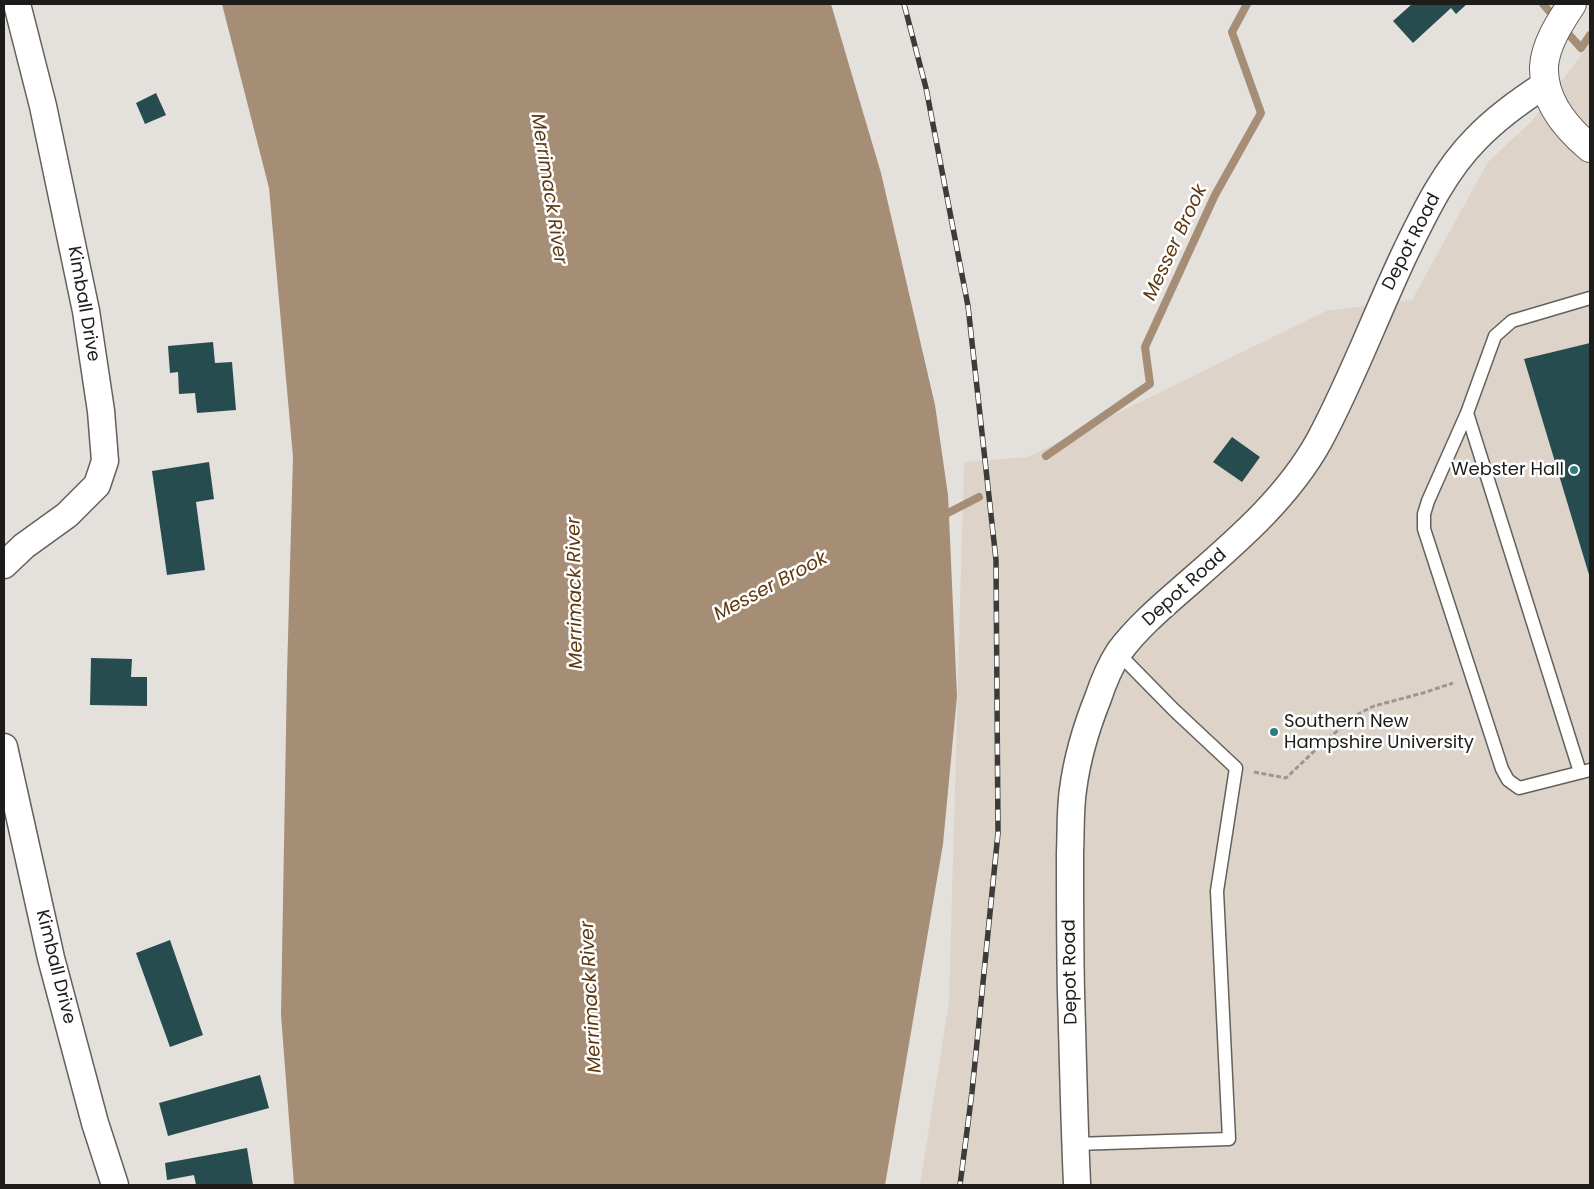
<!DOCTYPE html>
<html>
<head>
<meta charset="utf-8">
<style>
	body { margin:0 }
	#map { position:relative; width:1594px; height:1189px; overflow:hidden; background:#e4e0dc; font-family:Poppins,sans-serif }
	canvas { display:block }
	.frame { position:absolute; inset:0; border:5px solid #1e1c1b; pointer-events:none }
</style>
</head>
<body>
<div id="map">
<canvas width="1594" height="1189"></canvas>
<div class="frame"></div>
</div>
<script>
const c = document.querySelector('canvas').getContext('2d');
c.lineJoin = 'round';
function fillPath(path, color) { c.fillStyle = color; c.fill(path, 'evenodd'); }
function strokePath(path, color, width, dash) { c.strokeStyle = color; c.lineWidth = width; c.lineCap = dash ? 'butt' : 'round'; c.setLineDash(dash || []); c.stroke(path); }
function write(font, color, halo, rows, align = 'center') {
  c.font = font + ' Poppins,sans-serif'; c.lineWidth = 5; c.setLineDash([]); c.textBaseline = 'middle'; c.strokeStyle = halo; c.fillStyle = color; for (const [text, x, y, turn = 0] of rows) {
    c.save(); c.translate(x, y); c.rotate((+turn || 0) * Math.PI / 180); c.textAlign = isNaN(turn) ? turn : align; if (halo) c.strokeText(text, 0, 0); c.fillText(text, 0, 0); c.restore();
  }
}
const built = new Path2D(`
	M1590,43V1185H920L949,1002L964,462L1028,457L1326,311L1412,300L1488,162L1532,121Z`);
const water = new Path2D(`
	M222,4H831L881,173L935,405L948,495L957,696L943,844L885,1185H294L281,1015L287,674L293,457L269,188Z`);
const stream = new Path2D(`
	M1543,4L1556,19
	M1563,28L1581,48L1590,35
	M1046,456L1150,384L1145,347L1215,195L1261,113L1232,32L1247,4
	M940,517L979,497`);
const building = new Path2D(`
	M1412,4H1467L1456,14L1451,8L1413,43L1393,21Z
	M156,93L166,115L145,124L136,103Z
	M213,342L215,363L232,362L236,410L197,413L195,393L179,394L178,372L170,373L168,346Z
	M1590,343V578L1524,359Z
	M1232,437L1260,457L1242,482L1213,462Z
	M209,462L214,499L196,502L205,570L167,575L152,471Z
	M91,658L132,659L131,677H147V706L90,705Z
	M170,940L203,1035L170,1047L136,953Z
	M260,1075L269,1108L168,1136L159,1103Z
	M247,1148L253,1185H196L194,1175L167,1180L165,1163Z`);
const path = new Path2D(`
	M1254,772L1286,778L1326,740L1360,713L1374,706L1423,693L1453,683`);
const lane = new Path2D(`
	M1590,298L1512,321L1495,336L1467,413L1428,501L1424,514V529L1502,769L1508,780L1519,788L1590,770
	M1467,413L1580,772
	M1075,1144L1229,1139L1217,891L1236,768L1174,710L1118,653`);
const street = new Path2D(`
	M4,565L24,546L67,515L97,485L105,461L101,411L86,311L43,106L17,4
	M4,747L51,958L95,1123L115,1185
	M1077,1183C1074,1119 1073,1056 1071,993C1070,946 1070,900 1070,853C1071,832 1070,810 1073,790C1077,758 1086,728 1098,698C1103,683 1110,666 1119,652C1139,625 1166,603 1191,581C1238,540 1288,497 1319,441C1352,380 1376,314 1406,251C1425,212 1445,170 1476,139C1497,117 1521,100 1546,84`);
const secondary = new Path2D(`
	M1572,4C1560,22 1545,45 1544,67C1543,100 1566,128 1590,148`);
const rail = new Path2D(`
	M904,4L926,88L968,306L996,560L998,833L972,1092L960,1185`);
const markers = [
	[1574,470,5,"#337b82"],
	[1274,732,5,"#337b82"]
];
const streetNames = [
	["Depot Road",1412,242,-63],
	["Kimball Drive",83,304,80],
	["Depot Road",1185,588,-42],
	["Kimball Drive",55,967,76],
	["Depot Road",1071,972,-91]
];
const poiNames = [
	["Webster Hall",1564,470],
	["Southern New",1284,722,"left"],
	["Hampshire University",1284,743,"left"]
];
const waterNames = [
	["Merrimack River",548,189,81],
	["Messer Brook",1176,243,-65],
	["Messer Brook",771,587,-28],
	["Merrimack River",576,593,-91],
	["Merrimack River",592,997,-93]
];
fillPath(built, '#ddd3c9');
fillPath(water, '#a68d76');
strokePath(stream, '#a68d76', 8);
fillPath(building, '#264c50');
strokePath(lane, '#64605c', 15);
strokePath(street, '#64605c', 29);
strokePath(secondary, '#64605c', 30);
strokePath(path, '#9a9694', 3, [5, 2.5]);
strokePath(lane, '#fff', 12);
strokePath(street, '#fff', 26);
strokePath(secondary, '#fff', 28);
strokePath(rail, '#3d3b39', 5.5);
strokePath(rail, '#fff', 4, [11]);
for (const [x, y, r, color] of markers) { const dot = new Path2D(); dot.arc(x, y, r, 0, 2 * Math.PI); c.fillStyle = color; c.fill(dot); strokePath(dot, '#fff', 2); }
write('18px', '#1e1c1b', '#fff', streetNames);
write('18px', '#1e1c1b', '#fff', poiNames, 'right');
write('italic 19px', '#5d3911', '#fff', waterNames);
</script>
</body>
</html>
